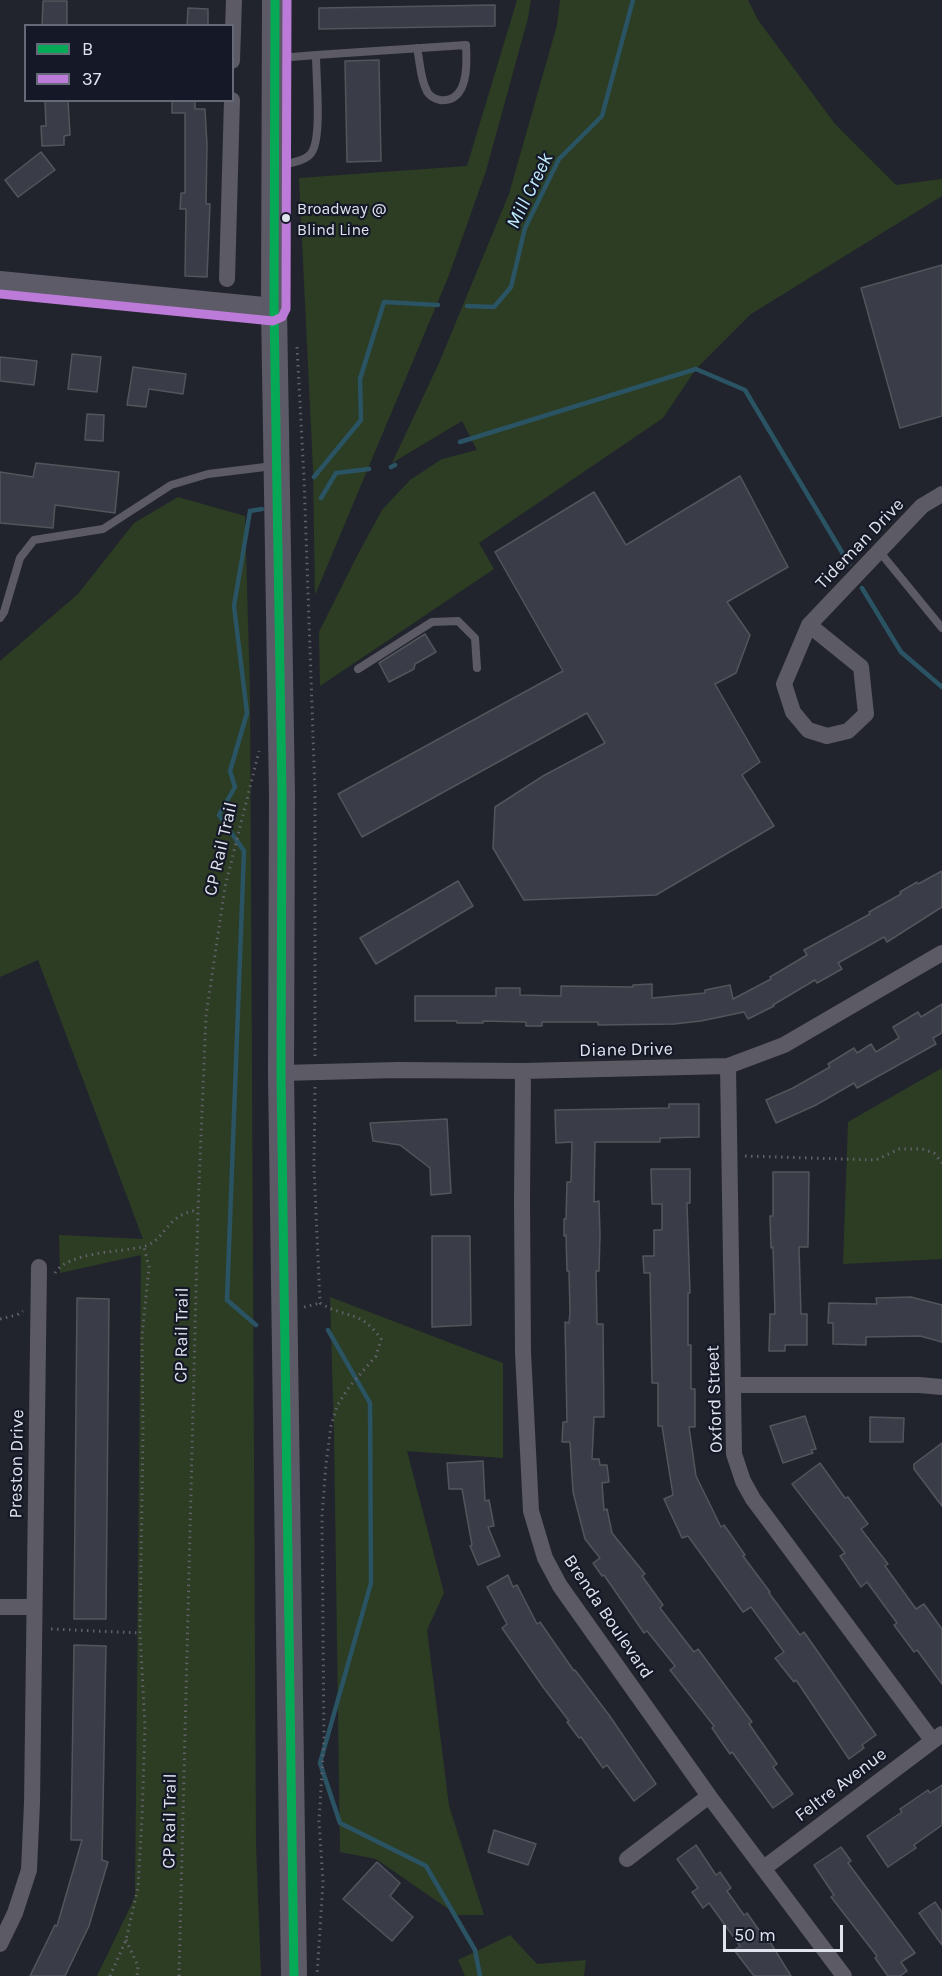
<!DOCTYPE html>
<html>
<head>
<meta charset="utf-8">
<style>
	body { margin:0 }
	#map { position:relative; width:942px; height:1976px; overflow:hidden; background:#22242d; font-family:Karla,sans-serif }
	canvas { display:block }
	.legend { position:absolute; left:24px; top:24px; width:210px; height:78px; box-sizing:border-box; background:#151827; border:2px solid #666977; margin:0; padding:8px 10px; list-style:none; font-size:18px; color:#e0e3ee }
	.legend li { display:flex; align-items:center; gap:12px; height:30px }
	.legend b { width:30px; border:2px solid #666977 }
	.scale { position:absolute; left:723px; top:1925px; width:120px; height:27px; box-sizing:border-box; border:3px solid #e0e3ee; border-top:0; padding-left:8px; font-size:18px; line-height:21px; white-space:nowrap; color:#e0e3ee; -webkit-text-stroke:4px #151827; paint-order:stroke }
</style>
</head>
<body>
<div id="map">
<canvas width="942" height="1976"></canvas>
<ul class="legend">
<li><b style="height:8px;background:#06aa56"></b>B</li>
<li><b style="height:8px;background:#bd7bd9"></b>37</li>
</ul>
<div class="scale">50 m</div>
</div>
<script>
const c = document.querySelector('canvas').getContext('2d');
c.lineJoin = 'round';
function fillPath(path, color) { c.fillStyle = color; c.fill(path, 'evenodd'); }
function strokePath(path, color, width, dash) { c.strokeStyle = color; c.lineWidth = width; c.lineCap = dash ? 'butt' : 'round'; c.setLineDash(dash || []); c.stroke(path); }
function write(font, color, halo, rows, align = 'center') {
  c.font = font + ' Karla,sans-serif'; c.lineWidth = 4.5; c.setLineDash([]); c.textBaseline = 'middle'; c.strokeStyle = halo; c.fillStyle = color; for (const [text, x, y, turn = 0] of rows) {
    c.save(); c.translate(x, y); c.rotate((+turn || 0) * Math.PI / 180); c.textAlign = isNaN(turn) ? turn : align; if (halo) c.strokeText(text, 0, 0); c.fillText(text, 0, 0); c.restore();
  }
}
const green = new Path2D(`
	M517,0H531L528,18L486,171L449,275L315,595L313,469L299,178L467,166Z
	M560,0H748L758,20L835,124L896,185L942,179V196L751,314L696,369L663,418L479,543L494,569L320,686L319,632L358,554L382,510L410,480L442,459L477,450L462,421L392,463L439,363L509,194L557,25Z
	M178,497L245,516L250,693L256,1844L261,1976H97L135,1897L141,1255L60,1273L59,1235L143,1239L38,960L0,977V661L78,594L134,523Z
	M942,1068V1259L843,1264L848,1122Z
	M330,1297L503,1363V1458L407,1451L444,1593L427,1630L449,1806L484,1915H457L376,1859L340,1852L334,1432Z
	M510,1935L537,1964L586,1960L584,1976H465L458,1960Z`);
const stream = new Path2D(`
	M467,306L494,307L511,287L525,228L559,159L602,116L633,0
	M460,442L696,369L745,390L849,564
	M391,467L395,465
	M314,477L361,420L360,379L384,302L438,305
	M321,498L336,473L369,469
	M862,588L901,652L942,687
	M256,1325L227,1300L244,851L219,815L235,787L230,771L247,713L234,606L250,511L262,509
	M328,1330L370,1403L371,1583L320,1763L340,1823L426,1866L475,1950L480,1976`);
const building = new Path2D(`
	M43,1H67V26H42Z
	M495,5V26L319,29V8Z
	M188,8L208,9V26H187Z
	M379,60L381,161L347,162L345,61Z
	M45,100H68L70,135L64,136V145L42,146L41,126H46Z
	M172,100H195V109H205L207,145L206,204H210L207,277L185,276L186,209H180L181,193H185V113H172Z
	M41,152L55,170L18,197L5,180Z
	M942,265V416L900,428L861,288Z
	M72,354L101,357L97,392L68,389Z
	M0,357L37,361L34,385L0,381Z
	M133,367L186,374L183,394L149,389L146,407L127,405Z
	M87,414L104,415L103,441L85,440Z
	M36,463L119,472L115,513L55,505L53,528L0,523V472L33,477Z
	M740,476L788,567L727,602L750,635L736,673L715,684L760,762L742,775L774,826L656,895L524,900L493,848L495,807L543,776L605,743L587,713L362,837L338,794L563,671L495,552L594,492L626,545Z
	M425,634L436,652L415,664L414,669L389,682L379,663Z
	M942,871V907L887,942L884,937L838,963L842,969L817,983L815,980L773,1005L774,1006L748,1019L744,1012L701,1021L674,1024L598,1025V1022H542V1026H526V1022L483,1021V1023H457V1021H415V996H496V988H520V995L561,996V986L633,987V985L652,984V998L705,993V990L730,985L733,999L771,979L770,977L807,955L804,950L870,914L869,912L901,894L900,892L917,882L918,884Z
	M458,881L473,906L376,964L360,938Z
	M942,1004V1033L933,1038L936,1044L857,1088L854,1083L816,1105L776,1123L766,1100L793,1088L830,1067L828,1064L854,1048L857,1053L871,1044L876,1052L899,1038L893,1027L918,1012L921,1017Z
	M669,1104H699V1137L660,1138V1142H595L594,1202L599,1201L600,1235L599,1271H596L597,1324H603L604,1417H594L592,1459H599L600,1465H607L609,1482L602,1483L604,1510L607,1509L612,1533L645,1574L642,1576L663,1605L660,1608L694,1652L698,1649L752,1722L749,1724L777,1764L773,1767L793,1794L773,1808L732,1752L730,1754L712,1728L714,1726L670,1670L675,1666L647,1631L644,1633L604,1575L602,1576L593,1563L600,1558L585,1539L573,1492L570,1442H562L563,1422H567L565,1322L569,1323L570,1313L569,1271H567L566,1235L564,1236V1219H566L567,1182H571L572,1142L556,1143L555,1110L669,1108Z
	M447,1119L451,1193L431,1195L430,1168L400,1145L373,1141L370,1123Z
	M651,1169H690V1203H687L690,1293H688V1345H691V1389H695V1427H689L696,1476L721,1527L724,1525L745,1555L743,1556L770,1592L769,1593L800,1635L804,1632L876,1735L862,1745L864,1748L849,1759L796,1680L794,1682L775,1658L784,1652L751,1607L743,1612L688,1536L682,1538L664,1499L673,1495L662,1426H658V1383H652L650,1273H644L643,1256H654V1230H662V1204H652Z
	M773,1172H809L808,1247H799L801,1314H807V1345H785V1351H769L770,1314H775L773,1247L771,1248L770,1216H773Z
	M432,1236H470L471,1325L432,1327Z
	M911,1297L942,1305V1342L920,1336L866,1337V1345L833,1344V1323H828L829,1303L877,1304L876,1298Z
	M77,1298L109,1299L106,1619H74Z
	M805,1416L816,1449L811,1450L813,1453L783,1463L770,1426Z
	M870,1417L904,1418L903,1442H870Z
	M942,1443V1506L914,1469V1464Z
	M483,1461L485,1501L489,1500L494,1526L488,1527L500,1556L478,1565L470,1546L472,1545L462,1489H449L447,1463Z
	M820,1463L845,1498L848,1497L868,1524L861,1529L888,1564L885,1566L916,1609L924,1604L942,1629V1684L917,1650L914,1652L894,1625L897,1623L867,1582L861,1587L840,1556L845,1553L792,1484Z
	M508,1575L513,1587L517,1585L537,1624L540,1622L574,1671L575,1670L609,1715L656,1784L634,1801L607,1765L603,1768L581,1737L579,1738L567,1722L569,1721L543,1687L502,1628L507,1624L487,1587Z
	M74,1645L106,1646L102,1860L108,1862L89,1926L65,1976H30L55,1925L57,1926L82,1840H71Z
	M942,1785V1825L914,1845L916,1848L888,1867L867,1836L902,1812L900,1809L928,1790L930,1793Z
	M494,1830L536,1844L528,1865L488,1852Z
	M696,1845L716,1875L720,1872L731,1888L727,1891L744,1915L747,1913L768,1943L770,1942L791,1976H754L734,1950L740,1946L709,1903L703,1908L692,1892L698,1888L677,1859Z
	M841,1847L851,1861L848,1863L915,1953L901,1962L907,1971L900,1976H888L875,1958L877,1956L831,1897L834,1895L814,1865Z
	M377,1862L400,1883L390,1896L413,1917L392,1941L343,1899Z
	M935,1902L942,1912V1945L919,1913Z`);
const path = new Path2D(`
	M297,347L304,478L315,792V1057
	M315,1087L314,1167L320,1303C346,1319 360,1309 381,1339L376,1356L349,1387L337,1406L331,1426L326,1464L322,1516L324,1740L319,1821L323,1882L317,1976
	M745,1156L876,1160L899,1149H922L934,1153L942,1163
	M55,1273C68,1252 120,1252 142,1247C160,1243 164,1227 177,1218C183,1213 191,1212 198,1209
	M304,1307L320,1303
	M0,1319L17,1315L23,1311
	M51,1629L140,1633
	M126,1940L138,1966L137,1976
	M110,1976L126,1940L138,1887L142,1818L145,1726L140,1633L143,1430L142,1335L149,1267L144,1247
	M179,1976L198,1209L206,1016L225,887L259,751`);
const lane = new Path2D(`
	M279,58L316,55
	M278,166C288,163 306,162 312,152C322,136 316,77 316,55L466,45C467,63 469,103 440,100C434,99 428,95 426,89C420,77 420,61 417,48
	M879,551L942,628
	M0,618L4,612L20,558L34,540L103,529L171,485L208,474L273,466
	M358,669L432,622L458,621L475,638L477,668`);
const street = new Path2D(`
	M232,61L234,0
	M227,279L232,100
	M809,625L861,667L866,714L848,731L827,736L808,730L793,712L784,684L809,625L922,506L942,494
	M728,1066L734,1454L743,1481L753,1499L932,1740
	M523,1071L522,1201L523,1352L531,1511L545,1558L560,1586L709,1796L844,1976
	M281,1073L398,1070L523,1071L728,1066L784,1045L942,953
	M734,1385H919L942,1387
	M0,1607H34
	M627,1859L709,1796
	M764,1868L942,1734
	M0,1944L15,1913L29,1870L32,1803L39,1267`);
const secondary = new Path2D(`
	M0,282L274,309`);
const primary = new Path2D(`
	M275,0L274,309L282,796L281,1073L294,1976`);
const bus1 = new Path2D(`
	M275,0L274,309L282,796L281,1073L294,1976`);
const bus2 = new Path2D(`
	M0,294L273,321L282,317L286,309L287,0`);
const markers = [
	[286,218,5,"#e0e3ee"]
];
const busNames = [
	["Broadway @",297,209],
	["Blind Line",297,230]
];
const streetNames = [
	["Tideman Drive",860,544,-46],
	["CP Rail Trail",221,849,-77],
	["Diane Drive",626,1050,-1],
	["CP Rail Trail",182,1335,-89],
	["Oxford Street",715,1399,-92],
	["Preston Drive",17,1464,-89],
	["Brenda Boulevard",608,1617,56],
	["Feltre Avenue",841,1785,-37],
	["CP Rail Trail",170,1821,-89]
];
const waterNames = [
	["Mill Creek",530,191,-64]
];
fillPath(green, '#2c3d23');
strokePath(stream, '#2a5364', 4.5);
fillPath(building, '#3a3d47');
strokePath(building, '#53555c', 1.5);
strokePath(path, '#626069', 3, [1.5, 4.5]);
strokePath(lane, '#5c5a64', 8);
strokePath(street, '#5c5a64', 16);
strokePath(secondary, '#5e5b68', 22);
strokePath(primary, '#5d5a68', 26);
strokePath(bus1, '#06aa56', 9);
strokePath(bus2, '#bd7bd9', 9);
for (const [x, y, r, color] of markers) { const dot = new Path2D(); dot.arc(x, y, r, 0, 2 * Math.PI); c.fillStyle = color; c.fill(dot); strokePath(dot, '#151827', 2); }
write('16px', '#e0e3ee', '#151827', busNames, 'left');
write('18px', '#e0e3ee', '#151827', streetNames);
write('italic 20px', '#c0ecff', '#151827', waterNames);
</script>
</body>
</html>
